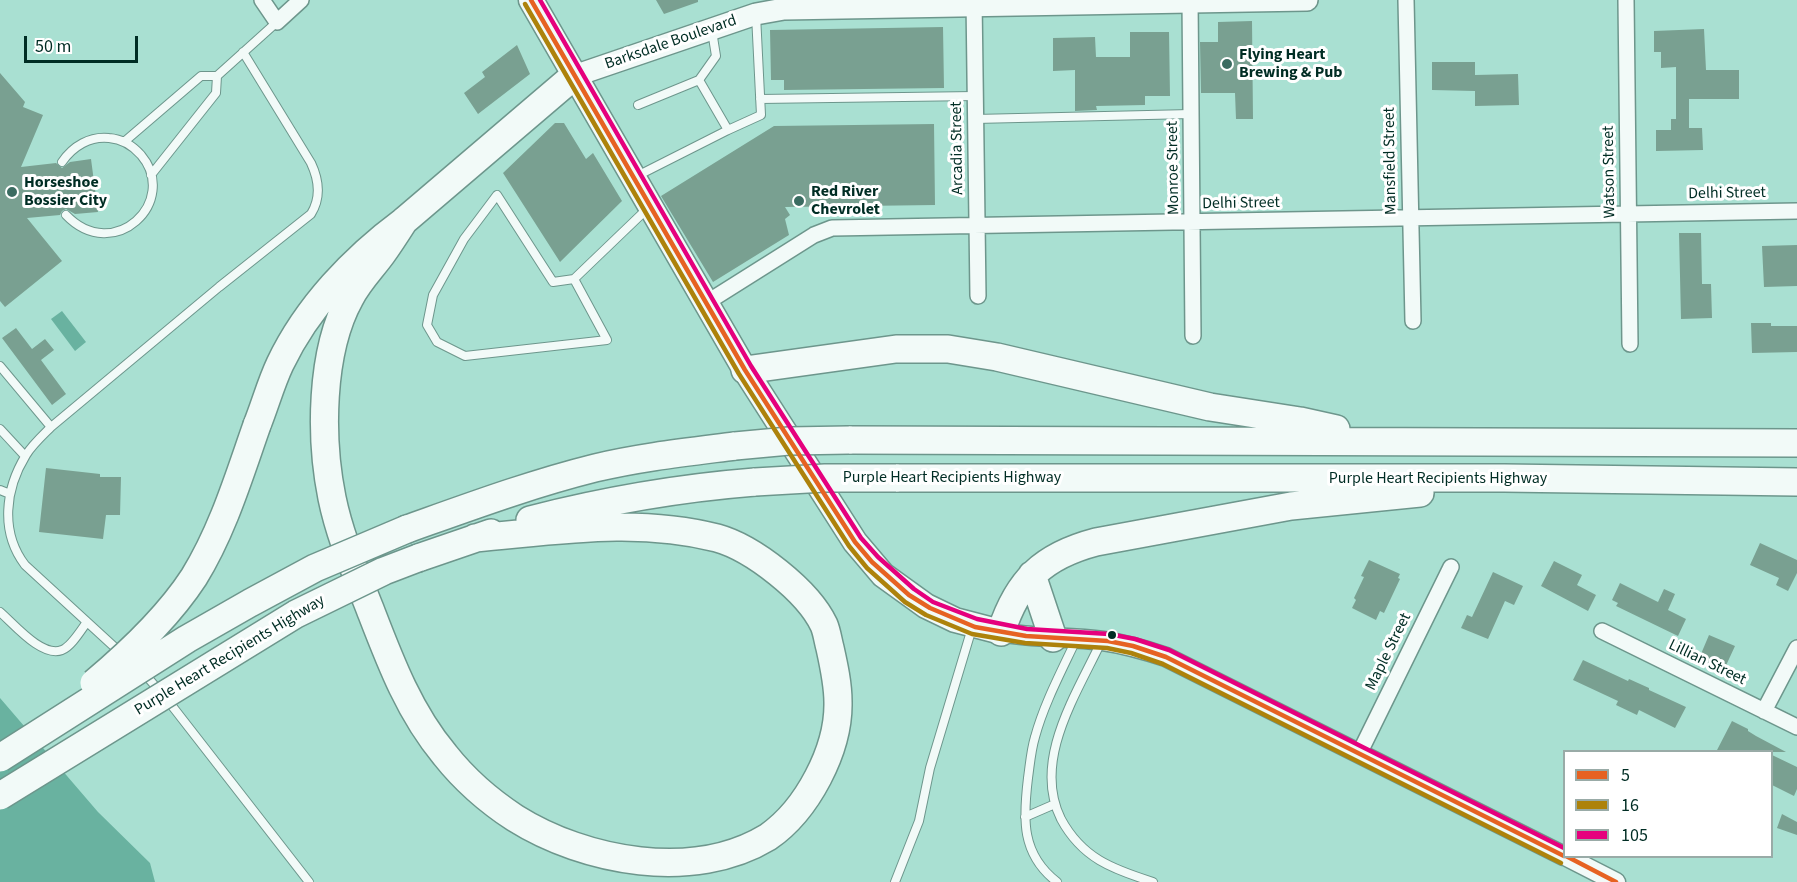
<!DOCTYPE html>
<html>
<head>
<meta charset="utf-8">
<style>
	body { margin:0 }
	#map { position:relative; width:1797px; height:882px; overflow:hidden; background:#a9e0d2; font-family:"Source Sans 3",sans-serif }
	canvas { display:block }
	.legend { position:absolute; left:1563px; top:750px; width:210px; height:108px; box-sizing:border-box; background:#fff; border:2px solid #99aba7; margin:0; padding:8px 10px; list-style:none; font-size:18px; color:#002d24 }
	.legend li { display:flex; align-items:center; gap:12px; height:30px }
	.legend b { width:30px; border:2px solid #99aba7 }
	.scale { position:absolute; left:24px; top:36px; width:114px; height:27px; box-sizing:border-box; border:3px solid #002d24; border-top:0; padding-left:8px; font-size:18px; line-height:21px; white-space:nowrap; color:#002d24; -webkit-text-stroke:4px #fff; paint-order:stroke }
</style>
</head>
<body>
<div id="map">
<canvas width="1797" height="882"></canvas>
<ul class="legend">
<li><b style="height:8px;background:#e66222"></b>5</li>
<li><b style="height:8px;background:#ad820b"></b>16</li>
<li><b style="height:8px;background:#e5007d"></b>105</li>
</ul>
<div class="scale">50 m</div>
</div>
<script>
const c = document.querySelector('canvas').getContext('2d');
c.lineJoin = 'round';
function fillPath(path, color) { c.fillStyle = color; c.fill(path, 'evenodd'); }
function strokePath(path, color, width, dash) { c.strokeStyle = color; c.lineWidth = width; c.lineCap = dash ? 'butt' : 'round'; c.setLineDash(dash || []); c.stroke(path); }
function write(font, color, halo, rows, align = 'center') {
  c.font = font + ' "Source Sans 3",sans-serif'; c.lineWidth = 6; c.setLineDash([]); c.textBaseline = 'middle'; c.strokeStyle = halo; c.fillStyle = color; for (const [text, x, y, turn = 0] of rows) {
    c.save(); c.translate(x, y); c.rotate((+turn || 0) * Math.PI / 180); c.textAlign = isNaN(turn) ? turn : align; if (halo) c.strokeText(text, 0, 0); c.fillText(text, 0, 0); c.restore();
  }
}
const water = new Path2D(`
	M62,311L86,342L75,351L51,319Z
	M0,698L98,812L150,863L155,882H0Z`);
const building = new Path2D(`
	M656,0H698V2L664,14Z
	M1252,21L1253,119H1236L1235,93H1201L1200,42H1218V22Z
	M943,27L944,88L784,90V80H771L770,30Z
	M1704,29L1706,70H1739V99H1689V128H1702L1703,150L1656,151V130H1671V119H1676V67L1661,68V52H1654V31Z
	M1130,32H1169L1170,96H1145V105L1096,106L1097,110L1075,111V70L1053,71V38L1095,37L1096,57H1130Z
	M517,45L530,74L478,114L464,93L485,77L482,72Z
	M1432,62H1475V75L1518,74L1519,105L1475,106V91L1432,90Z
	M0,73L25,102L23,107L43,115L21,167L56,163L62,168L70,162L91,159L98,212L75,214L66,209L62,211L60,215L27,218L62,261L5,307L0,301Z
	M555,123H564L586,159L593,153L622,201L560,262L503,173Z
	M934,124L935,205L785,207L790,215L785,219L789,235L713,282L661,196L774,126Z
	M1679,233H1701L1702,284H1711L1712,318L1681,319Z
	M1797,245V286L1764,287L1762,246Z
	M1751,323H1771V326H1797V352L1752,353Z
	M16,328L32,349L45,339L54,350L41,360L66,394L52,405L2,338Z
	M46,468L100,474V477H121L120,515H106L103,539L39,532Z
	M1760,543L1797,560V573L1788,591L1776,585L1779,578L1750,565Z
	M1369,560L1400,574L1398,578L1400,579L1384,613L1380,611L1376,620L1352,608L1356,600L1354,598L1364,577L1361,576Z
	M1554,561L1582,575L1577,585L1596,595L1588,611L1541,586Z
	M1493,572L1523,586L1514,605L1505,601L1488,639L1461,628L1467,615L1472,617Z
	M1620,583L1658,602L1664,589L1675,594L1668,610L1686,619L1678,636L1616,606L1618,603L1612,600Z
	M1709,635L1735,646L1723,672L1698,661Z
	M1583,660L1628,681L1629,679L1649,688V690L1686,707L1675,728L1639,710L1637,715L1616,705L1618,701L1573,680Z
	M1732,721L1748,729V731L1756,736L1786,752H1716Z
	M1772,755L1797,767V789L1794,796L1772,785Z
	M1782,814L1797,822V835L1777,828Z`);
const service = new Path2D(`
	M760,99L975,96
	M638,105L699,80
	M975,119L1191,114
	M728,130L761,115L756,15
	M124,142L201,76H217L277,22
	M62,162C73,146 90,136 109,138C122,139 133,146 141,155C180,201 114,265 66,215
	M151,175L216,93L217,76
	M637,176L728,130L699,80L716,56L712,31
	M574,279L553,282L497,195L464,239L433,295L427,325L437,342L465,356L607,340L574,279L648,208
	M0,366L51,427
	M0,429L25,456
	M0,490L10,494
	M0,612C14,624 42,658 62,650C71,647 81,630 87,622
	M1101,642C1076,695 1032,761 1061,819C1082,858 1112,869 1153,882
	M122,654L25,565C0,532 5,489 26,455C32,445 42,436 51,427L219,287L311,214C321,198 319,180 311,163L243,52
	M143,672L169,702L309,882
	M1025,817L1055,804
	M895,882L919,821L930,768L972,628
	M1057,882C1021,854 1023,819 1028,778C1030,764 1031,750 1035,737C1044,704 1061,672 1076,640`);
const minor = new Path2D(`
	M262,0L277,22L301,0
	M974,0L978,296
	M1190,0L1193,336
	M1406,0L1413,321
	M1626,0L1630,344
	M706,303L814,235L832,228L1797,211
	M1602,631L1797,727
	M1764,711L1797,648
	M1359,754L1451,567`);
const tertiary = new Path2D(`
	M1001,632C1035,639 1069,636 1103,641C1124,644 1145,650 1166,657L1564,856
	M1565,856L1616,882`);
const secondary = new Path2D(`
	M574,76L756,14L784,9L1307,0`);
const primary = new Path2D(`
	M531,0L745,370L855,542L883,575L926,606L955,620L1001,632`);
const motorway = new Path2D(`
	M404,221C397,232 390,243 382,254C371,269 358,282 350,298C320,352 320,439 332,498C340,537 356,573 370,609C390,661 409,712 445,755C464,779 489,801 515,818C585,862 694,882 768,837C807,810 839,750 838,702C838,684 834,666 830,648C828,641 827,632 824,625C808,591 753,548 717,538C636,517 556,531 475,538
	M745,370L896,349H948L997,357L1210,407L1300,421L1336,429
	M257,425C265,405 271,383 280,364C307,307 354,258 404,221L574,76
	M849,440L1797,443
	M896,478H1504L1797,482
	M530,520C604,501 679,488 755,482
	M407,529C469,507 531,484 595,468C641,457 688,452 735,446
	M418,558L491,533
	M1032,575L1053,638
	M1001,632C1018,580 1043,556 1096,542L1291,506L1420,493`);
const motorwayBridge = new Path2D(`
	M735,446L789,441L849,440
	M755,482L825,478H896
	M94,683C131,652 168,617 194,577C223,530 239,476 257,425
	M0,758L187,639L250,603L315,568L407,529
	M0,796L296,614L384,571L418,558`);
const bus1 = new Path2D(`
	M531,0L745,370L855,542L872,562L909,595L930,608L975,627L1026,636L1108,641L1133,646L1166,657L1564,856
	M1566,856L1616,882`);
const bus2 = new Path2D(`
	M525,4L739,374L849,546L867,568L905,602L926,615L972,634L1025,643L1107,648L1131,653L1163,664L1561,863`);
const bus3 = new Path2D(`
	M540,0L751,366L861,538L878,557L914,589L933,602L977,619L1027,629L1109,634L1135,639L1169,650L1564,848`);
const markers = [
	[1227,64,6,"#3b6c61"],
	[12,192,6,"#3b6c61"],
	[799,201,6,"#3b6c61"],
	[1112,635,5,"#002d24"]
];
const streetNames = [
	["Barksdale Boulevard",671,43,-19],
	["Arcadia Street",958,148,-91],
	["Mansfield Street",1391,161,-91],
	["Monroe Street",1174,168,-91],
	["Watson Street",1610,172,-91],
	["Delhi Street",1727,194,-1],
	["Delhi Street",1241,204,-1],
	["Purple Heart Recipients Highway",952,478],
	["Purple Heart Recipients Highway",1438,479],
	["Maple Street",1389,652,-64],
	["Purple Heart Recipients Highway",230,656,-31],
	["Lillian Street",1707,663,26]
];
const poiNames = [
	["Flying Heart",1239,55],
	["Brewing & Pub",1239,73],
	["Horseshoe",24,183],
	["Bossier City",24,201],
	["Red River",811,192],
	["Chevrolet",811,210]
];
fillPath(water, '#69b2a0');
fillPath(building, '#79a091');
strokePath(service, '#6d968c', 10);
strokePath(minor, '#6d968c', 18);
strokePath(tertiary, '#6d968c', 21);
strokePath(secondary, '#6d968c', 24);
strokePath(primary, '#6d968c', 27);
strokePath(motorway, '#6d968c', 30);
strokePath(service, '#f2faf8', 8);
strokePath(minor, '#f2faf8', 15);
strokePath(tertiary, '#f2faf8', 18);
strokePath(secondary, '#f2faf8', 21);
strokePath(primary, '#f2faf8', 24);
strokePath(motorway, '#f2faf8', 27);
strokePath(motorwayBridge, '#6d968c', 30, []);
strokePath(motorwayBridge, '#f2faf8', 27);
strokePath(bus1, '#e66222', 4.5);
strokePath(bus2, '#ad820b', 4.5);
strokePath(bus3, '#e5007d', 4.5);
for (const [x, y, r, color] of markers) { const dot = new Path2D(); dot.arc(x, y, r, 0, 2 * Math.PI); c.fillStyle = color; c.fill(dot); strokePath(dot, '#fff', 2); }
write('16px', '#002d24', '#fff', streetNames);
write('bold 16px', '#002d24', '#fff', poiNames, 'left');
</script>
</body>
</html>
